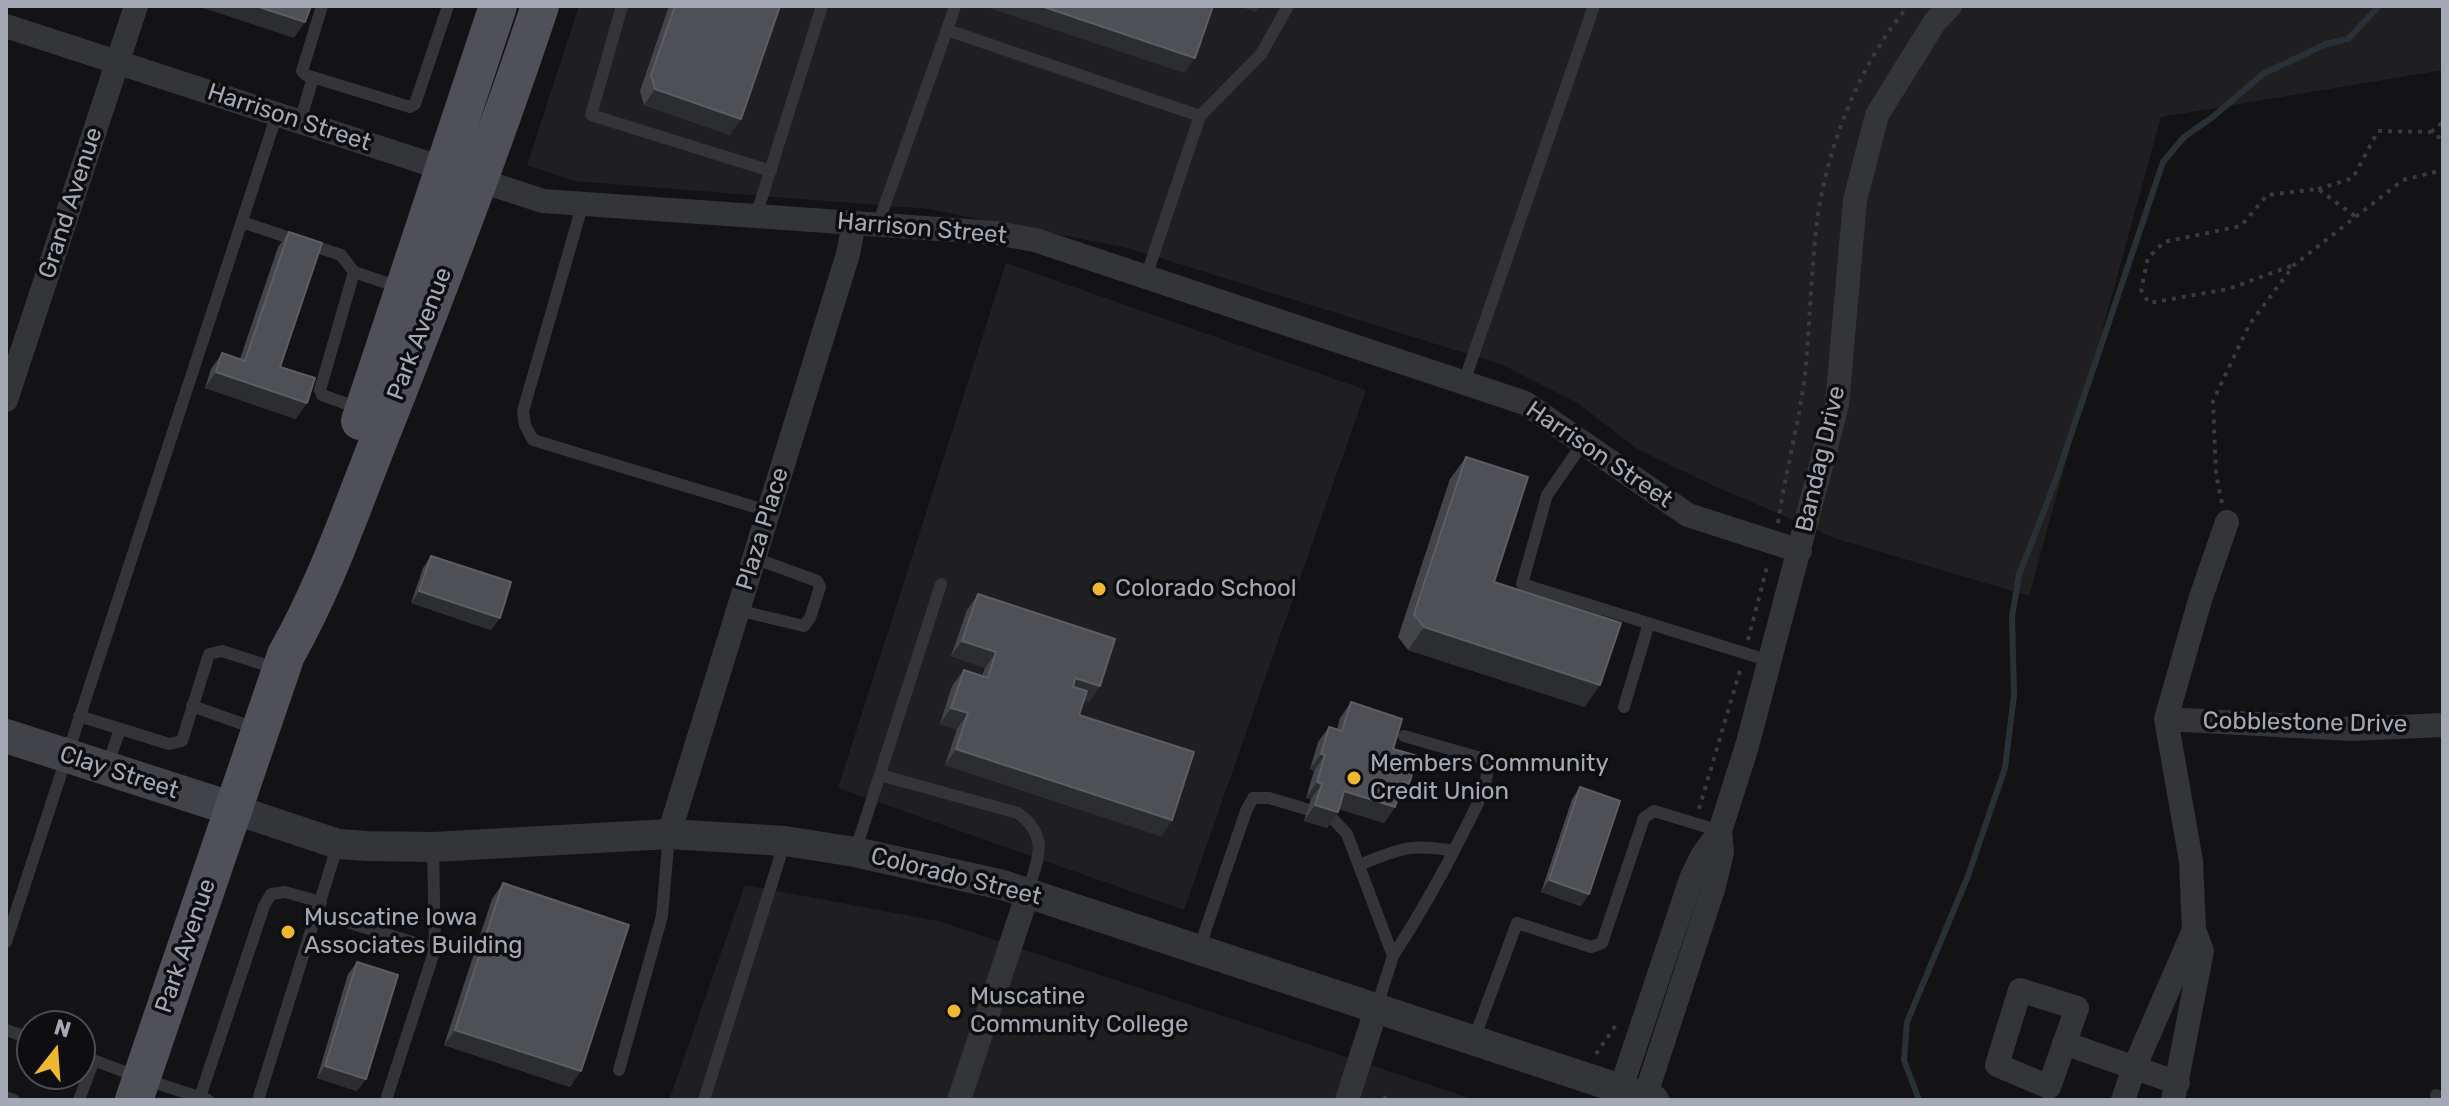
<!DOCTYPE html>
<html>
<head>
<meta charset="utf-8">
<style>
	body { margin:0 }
	#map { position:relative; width:2449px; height:1106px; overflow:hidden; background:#131315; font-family:Rubik,sans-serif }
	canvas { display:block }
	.frame { position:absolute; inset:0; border:8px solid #a5a9b5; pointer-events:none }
	.north { position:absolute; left:16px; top:1010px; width:80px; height:80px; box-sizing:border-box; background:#0e0e10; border:2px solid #4a4c52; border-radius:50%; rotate:17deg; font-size:22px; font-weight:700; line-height:32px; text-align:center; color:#a5a9b5 }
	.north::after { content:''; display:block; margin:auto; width:28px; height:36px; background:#efb831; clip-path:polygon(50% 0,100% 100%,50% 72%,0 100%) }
</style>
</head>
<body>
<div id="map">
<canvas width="2449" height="1106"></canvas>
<div class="frame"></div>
<div class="north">N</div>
</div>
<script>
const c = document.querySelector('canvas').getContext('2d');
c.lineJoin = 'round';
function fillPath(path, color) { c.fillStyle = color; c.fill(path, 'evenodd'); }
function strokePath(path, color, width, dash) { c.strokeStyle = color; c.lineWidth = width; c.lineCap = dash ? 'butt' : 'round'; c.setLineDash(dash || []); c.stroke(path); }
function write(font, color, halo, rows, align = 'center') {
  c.font = font + ' Rubik,sans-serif'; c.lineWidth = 7; c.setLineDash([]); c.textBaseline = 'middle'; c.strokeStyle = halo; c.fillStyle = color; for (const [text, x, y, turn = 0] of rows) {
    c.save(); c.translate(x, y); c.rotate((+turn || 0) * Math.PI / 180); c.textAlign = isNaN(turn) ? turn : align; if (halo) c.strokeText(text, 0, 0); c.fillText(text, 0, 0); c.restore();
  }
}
const built = new Path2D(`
	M579,6H2443V70L2161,117L2029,596L1837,539L1712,485L1637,449L1579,404L1503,365L1128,248L928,209L574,181L527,165Z
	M1006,263L1366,390L1184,910L838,788Z
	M745,885L938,921L1475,1100H669Z`);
const stream = new Path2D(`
	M1919,1100L1904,1060L1907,1022L1968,876L2005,768L2014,695L2012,617L2019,575L2054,485L2163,162L2184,137L2214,116L2263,74L2326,44L2348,39L2379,6`);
const path = new Path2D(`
	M2431,132L2443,122
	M2318,189L2353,178L2378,131L2431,132L2443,140
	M2291,266L2228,289L2149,303L2141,290L2148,258L2164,242L2241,226L2267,195L2318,189L2356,217
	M2222,503L2216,474L2213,401L2249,325L2294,265L2403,180L2443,170
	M1778,523C1785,473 1799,424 1805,374C1810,323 1811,272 1817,222C1827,146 1859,65 1908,6
	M1748,640L1768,563
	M1699,809L1741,667
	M1596,1054L1618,1022
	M1384,1100L1387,1094`);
const service = new Path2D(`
	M322,6L302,71L306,75L410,107L415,104L448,6
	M622,6L591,115L771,171
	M947,30L955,6
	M1200,116L1261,54L1288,6
	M300,122L313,77
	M583,203L523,411L525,425L533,440L768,511
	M756,216L822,6
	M242,222L341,255L354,272
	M878,224L947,30L1200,116L1146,277
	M1464,382L1594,6
	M361,409L322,395L320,390L354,272L402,288
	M1583,443L1547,495L1522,584L1770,661
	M737,610L804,626L810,618L820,587L817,581L754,558
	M192,706L257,729
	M1624,707L1649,623
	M79,716L169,744L182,741L209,654L222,651L278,669
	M107,767L120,729
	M880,775L1018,813C1051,838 1037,858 1028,892
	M1332,818L1347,834L1393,956L1377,1006
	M855,852L941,584
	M1359,865C1400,849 1409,843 1454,851
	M317,913L435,949
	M6,942L277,114
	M1199,949L1246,811L1253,798H1269L1306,809
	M1393,956C1419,916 1441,877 1462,835C1473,813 1487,790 1488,765L1481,758L1404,736
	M6,1030L32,1039
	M1474,1039L1517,923L1591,947L1602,943L1644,818L1654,811L1720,831
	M80,1055L141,1078L208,1100
	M619,1070L662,916L669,834
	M2436,1095L2443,1098
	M6,1097L14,1100
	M200,1097L264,906L271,894L285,892L321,902
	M79,1100L94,1060
	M258,1100L338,844
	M386,1100L435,949L433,847
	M704,1100L785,841`);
const minor = new Path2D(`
	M6,26L543,201L996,233L1035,240L1525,403L1688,515L1800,551
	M6,400L136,6
	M2166,719L2352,729L2443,725
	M669,834L848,254L854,223
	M2020,990L2077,1008L2049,1087L1997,1065Z
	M2064,1043L2178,1083
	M1621,1088L1691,879L1702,856L1720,831L1747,746L1837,405L1855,200L1877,115L1934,23L1950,6
	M1645,1097L1714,886L1722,852L1720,831
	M959,1100L1028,893
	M1347,1100L1377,1007
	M2123,1100L2134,1068L2194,930
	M2173,1100L2202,951L2194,930L2191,861L2166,719L2200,600L2227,522`);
const tertiary = new Path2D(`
	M233,809L338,844L367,846L433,847L669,834L785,841L855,852L1003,885L1654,1100`);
const secondary = new Path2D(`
	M6,736L233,809`);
const primary = new Path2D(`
	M360,421L498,6
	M134,1100L286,655C327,583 353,504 384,427C439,288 493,148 540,6`);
const wall = new Path2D(`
	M669,6H780L730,135L644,105L640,91Z
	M289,232L280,367L296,419L205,388L211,369L222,353L240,359L278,247Z
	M1466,457L1494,582L1585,707L1408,650L1398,637L1450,479Z
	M431,556L491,630L411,603L423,568Z
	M978,594L1100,686L1089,702L1084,700L1079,715L1172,820L1161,836L945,765L957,729L940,724L952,686L964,670L982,676L985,668L951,656L967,610Z
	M1351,702L1393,749L1398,800L1395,807L1384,823L1339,809L1327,828L1304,821L1311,799L1306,798L1314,771L1310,769L1318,742L1329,727L1337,729L1340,718Z
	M1580,787L1589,894L1581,906L1541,892L1572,799Z
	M503,883L570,1087L444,1045L492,899Z
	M357,962V1091L317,1078L348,974Z`);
const shadedWall = new Path2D(`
	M197,6H256L305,22L294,38Z
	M991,6H1041L1195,58L1184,73L989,8Z
	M1238,6H1260L1256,12Z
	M655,89L741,119L730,135L644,105Z
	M216,372L307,403L296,419L205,388Z
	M419,591L500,618L491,630L411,603Z
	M1424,627L1600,685L1585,707L1408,650Z
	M962,641L996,652L985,668L951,656Z
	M1075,678L1100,686L1089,702L1064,694Z
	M951,708L968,713L957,729L940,724Z
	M956,749L1172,820L1161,836L945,765Z
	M1321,754L1325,755L1314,771L1310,769Z
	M1317,782L1322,784L1311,799L1306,798Z
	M1403,782L1409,784L1398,800L1392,798Z
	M1344,791L1395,807L1384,823L1333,807Z
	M1315,805L1338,812L1327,828L1304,821Z
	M1549,880L1589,894L1581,906L1541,892Z
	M455,1030L581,1071L570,1087L444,1045Z
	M325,1066L366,1079L357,1091L317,1078Z`);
const building = new Path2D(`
	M256,6H311L305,22Z
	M675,6H780L741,119L655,89L651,75Z
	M1041,6H1213L1195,58Z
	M289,232L322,243L280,367L315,378L307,403L216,372L222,353L245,361Z
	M1466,457L1528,477L1494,582L1621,623L1600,685L1424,627L1414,614Z
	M431,556L511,582L500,618L419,591Z
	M978,594L1115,639L1100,686L1075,678L1073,687L1087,691L1079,715L1194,752L1172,820L956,749L968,713L951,708L964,670L988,678L996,652L962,641Z
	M1351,702L1402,719L1393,749L1418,756L1409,784L1403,782L1395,807L1344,791L1338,812L1315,805L1322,784L1317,782L1325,755L1321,754L1329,727L1342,731Z
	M1580,787L1620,801L1589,894L1549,880Z
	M503,883L629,925L581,1071L455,1030Z
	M357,962L398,975L366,1079L325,1066Z`);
const markers = [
	[1099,589,8,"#efb831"],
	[1354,778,8,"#efb831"],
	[288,932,8,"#efb831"],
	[954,1011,8,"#efb831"]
];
const streetNames = [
	["Harrison Street",289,118,18],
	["Grand Avenue",71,203,-72],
	["Harrison Street",922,229,5],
	["Park Avenue",420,334,-69],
	["Harrison Street",1599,455,34],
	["Bandag Drive",1821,459,-77],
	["Plaza Place",763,529,-73],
	["Cobblestone Drive",2305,723,1],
	["Clay Street",119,773,18],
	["Colorado Street",956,877,14],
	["Park Avenue",186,946,-71]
];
const poiNames = [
	["Colorado School",1115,589],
	["Members Community",1370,764],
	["Credit Union",1370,792],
	["Muscatine Iowa",304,918],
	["Associates Building",304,946],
	["Muscatine",970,997],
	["Community College",970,1025]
];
fillPath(built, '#1f1f22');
strokePath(stream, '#293138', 6);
strokePath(path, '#3a3b40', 4, [4, 6]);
strokePath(service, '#343539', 12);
strokePath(minor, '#343539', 24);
strokePath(tertiary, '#343539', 30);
strokePath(secondary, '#424349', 34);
strokePath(primary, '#505158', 38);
fillPath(wall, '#44454a');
fillPath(shadedWall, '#2c2d30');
fillPath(building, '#4f5056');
strokePath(building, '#5c5e64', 2);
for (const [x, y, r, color] of markers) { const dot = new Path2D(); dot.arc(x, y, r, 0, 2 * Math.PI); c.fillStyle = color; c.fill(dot); strokePath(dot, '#0e0e10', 3); }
write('24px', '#a5a9b5', '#0e0e10', streetNames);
write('24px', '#a5a9b5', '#0e0e10', poiNames, 'left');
</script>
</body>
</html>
